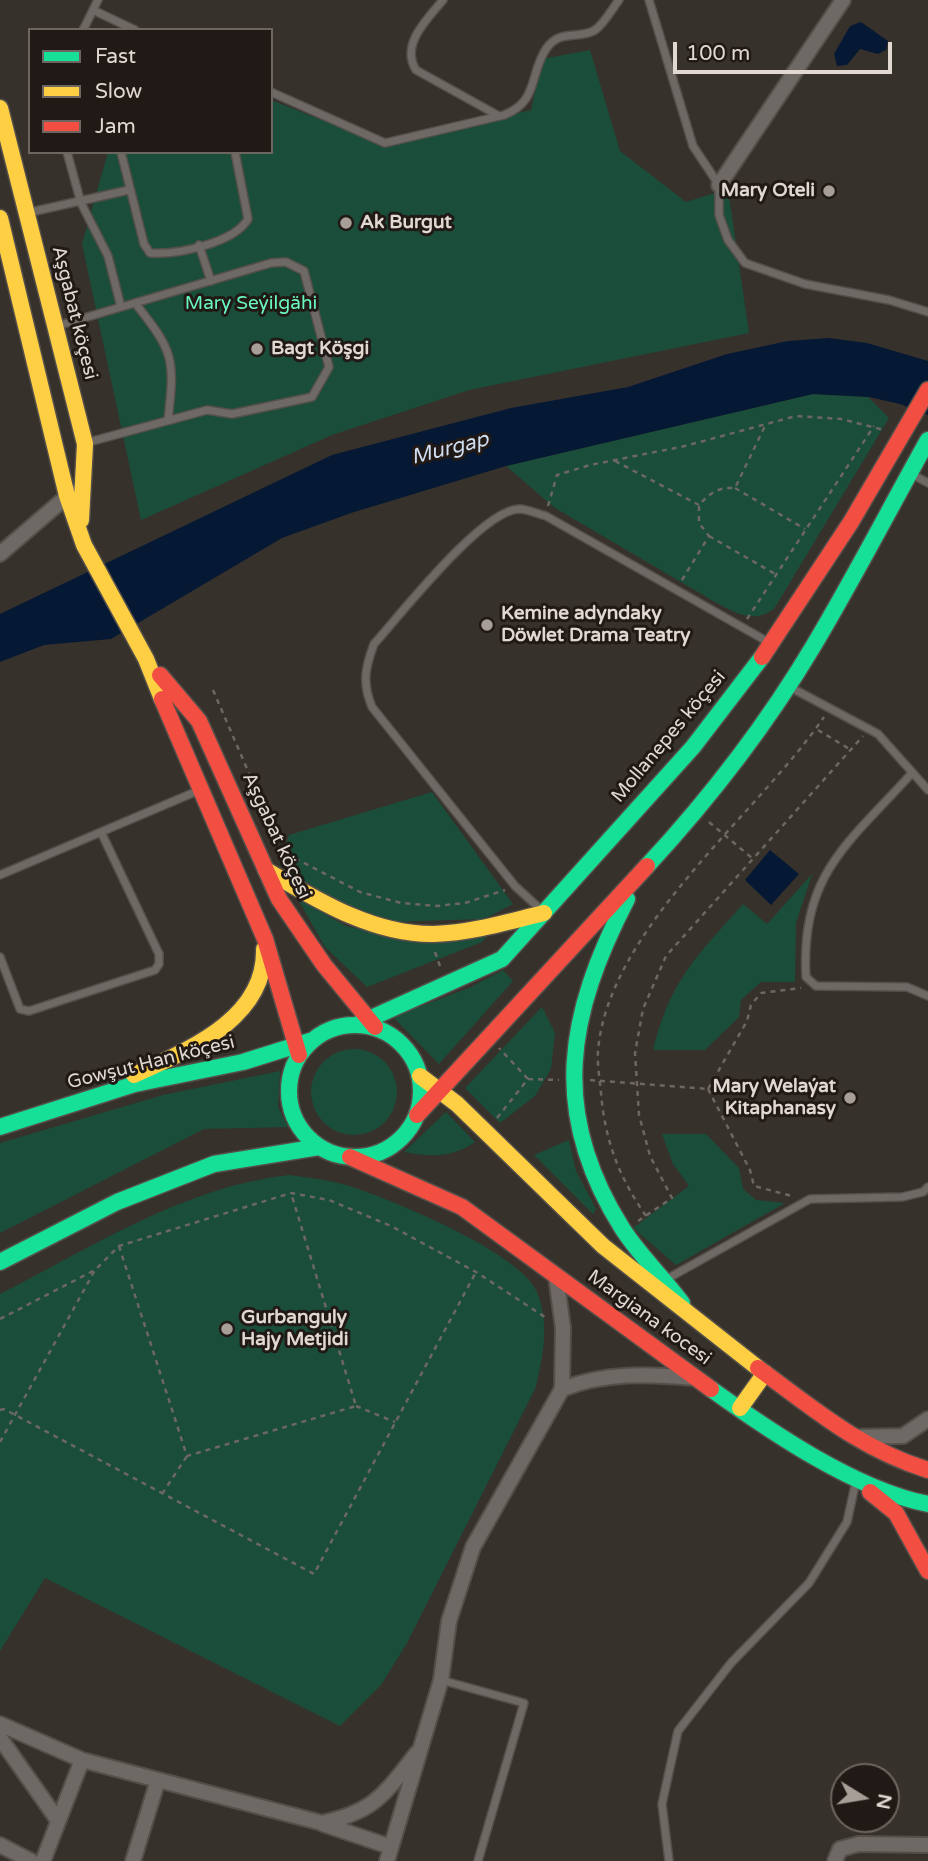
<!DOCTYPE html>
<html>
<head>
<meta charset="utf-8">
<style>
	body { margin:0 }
	#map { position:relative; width:928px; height:1861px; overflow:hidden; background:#37312b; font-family:"Varela Round",sans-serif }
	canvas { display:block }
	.legend { position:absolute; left:28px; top:28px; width:245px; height:126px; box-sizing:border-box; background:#201915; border:2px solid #6d6560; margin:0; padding:9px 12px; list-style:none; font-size:21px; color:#e1d8d1 }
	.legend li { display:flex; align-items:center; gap:14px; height:35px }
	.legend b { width:35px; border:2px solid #6d6560 }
	.north { position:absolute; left:830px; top:1763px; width:70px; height:70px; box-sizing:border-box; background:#201915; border:2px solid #6d6560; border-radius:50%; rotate:101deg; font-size:19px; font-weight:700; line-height:28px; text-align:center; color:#e1d8d1 }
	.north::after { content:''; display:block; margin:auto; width:24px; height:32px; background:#a69e97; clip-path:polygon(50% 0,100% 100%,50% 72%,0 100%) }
	.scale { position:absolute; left:673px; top:42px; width:219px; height:32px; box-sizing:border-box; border:4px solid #e1d8d1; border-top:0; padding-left:9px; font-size:21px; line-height:24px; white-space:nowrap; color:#e1d8d1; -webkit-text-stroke:5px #201915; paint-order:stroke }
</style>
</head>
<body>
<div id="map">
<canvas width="928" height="1861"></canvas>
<ul class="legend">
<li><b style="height:9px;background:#16e098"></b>Fast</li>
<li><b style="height:9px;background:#ffcf43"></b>Slow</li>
<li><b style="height:9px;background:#f24e42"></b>Jam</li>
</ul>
<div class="north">N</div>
<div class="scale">100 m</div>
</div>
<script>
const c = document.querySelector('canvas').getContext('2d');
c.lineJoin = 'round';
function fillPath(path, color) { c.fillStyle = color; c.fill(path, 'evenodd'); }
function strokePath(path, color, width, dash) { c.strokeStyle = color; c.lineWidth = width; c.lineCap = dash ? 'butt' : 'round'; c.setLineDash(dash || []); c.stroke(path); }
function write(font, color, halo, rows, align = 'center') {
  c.font = font + ' "Varela Round",sans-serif'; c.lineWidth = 6; c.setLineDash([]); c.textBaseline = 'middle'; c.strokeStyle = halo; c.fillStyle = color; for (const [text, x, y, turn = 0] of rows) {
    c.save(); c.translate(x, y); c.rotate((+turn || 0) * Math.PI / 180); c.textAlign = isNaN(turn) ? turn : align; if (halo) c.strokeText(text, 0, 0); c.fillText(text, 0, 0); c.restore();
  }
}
const green = new Path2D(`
	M590,50L620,151L686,202L728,189L749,333L469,390L332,435L141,520L82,244L108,152H271V100L385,145L531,110L542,59Z
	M813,394L868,397L889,418L774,609C753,624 736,613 715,602L555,508L506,466Z
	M432,792L513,904L484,919L391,922L334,901L279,864L289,835Z
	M812,874L796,923L795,982H761L741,1000L739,1017L705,1050H653C671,979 697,956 743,904L767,924Z
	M298,899L346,926L375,933L492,930L482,942L367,987L325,947Z
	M503,970L513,981L439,1064L393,1017L471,987Z
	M542,1007L555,1033L551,1069L535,1096L500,1123L465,1088Z
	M311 1092a43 43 0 1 1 86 0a43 43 0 1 1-86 0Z
	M280,1071L278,1107L288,1127L204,1129L0,1233V1143L163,1095Z
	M446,1112L475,1142C452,1158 430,1157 404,1152Z
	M662,1134H706L739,1168L743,1189L756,1200L785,1203L676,1265L633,1228L689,1186L673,1164Z
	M569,1140L576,1171L596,1209L593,1214L534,1155Z
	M289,1175C310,1178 331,1180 352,1187C393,1200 521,1253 537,1292C550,1324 543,1355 536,1387L407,1643L381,1685L340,1726L45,1578L0,1651V1294C90,1248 186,1186 289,1175Z`);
const water = new Path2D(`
	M861,22L888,41L886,50L878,54L860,49L847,65L837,66L834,54L850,26Z
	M829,338L867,343L928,361V415L900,404L869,397L813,394L506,466L351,513L282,538L111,639L44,645L0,662V614L332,455L511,408L628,387L727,354L788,341Z
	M770,850L799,874L771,905L745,880Z`);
const path = new Path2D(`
	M615,461L699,505
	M735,488L805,529
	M548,506L557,475L590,465L685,446L796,416L841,419L884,430
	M709,536L775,574
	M682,580L709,536L699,523V505C710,493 718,487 735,488L766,424
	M747,619L874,426
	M213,690L283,852L360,892L401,903L437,906L465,903L505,890
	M818,730L851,750
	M709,822L752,858
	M435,952L441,969
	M528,1079L559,1080
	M590,1080L708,1089
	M708,1089L750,1170L754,1186L792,1196
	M708,1089L747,1021L751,1005L761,993L801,988
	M497,1118L528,1079L499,1048
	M646,1216C619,1177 605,1141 601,1093C600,1080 597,1065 598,1051C608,929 757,815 824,717
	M638,1221L672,1198L650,1156L639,1115L635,1053L643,1009L666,956L863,736
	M119,1246L187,1456L356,1406L291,1193
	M0,1319L95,1270L119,1246L291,1193L329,1200L391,1226L476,1272L548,1319
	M356,1406L395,1422
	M0,1410L4,1409L314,1574L476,1272
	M0,1442L95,1270
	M162,1494L187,1456`);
const lane = new Path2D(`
	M443,0C427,19 400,45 416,70L499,116
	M649,0L693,146L719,185V215L728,240L745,263L805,284L889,300L928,312
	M93,10L135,30
	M83,30L98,0
	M271,92L385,143L504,115C539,101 529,75 546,49C560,28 580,40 595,30C604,24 612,9 619,0
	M67,152L81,203L108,256L121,307
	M121,152L144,244L150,253C177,255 234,243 248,219L235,152
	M31,212L129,190
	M199,245L211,281
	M135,303C174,352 175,358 168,420
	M60,325L271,263L286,262L304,271L329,367L312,397L232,414L207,410L89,442
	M910,473L928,483
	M788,686L878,734L928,790
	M912,773C849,843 800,874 806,977L816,986L907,987L928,996
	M0,875L195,792
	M539,908L515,886L372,707C362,683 365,668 374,644C401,614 482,510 519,509C527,509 538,514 546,516L770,643
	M0,957L20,1009L29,1011L155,970L159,964V954L101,832
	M665,1280L810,1199L902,1197L923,1192L928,1187
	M441,1680L524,1703L478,1861
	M669,1861L662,1804L678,1731L731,1663L809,1583L847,1522L856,1481`);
const street = new Path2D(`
	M719,185L843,0
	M0,554L72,492
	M562,1389C606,1372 647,1374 694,1378
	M854,1437L903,1436L928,1419
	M0,1724L82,1760L322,1823C376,1811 384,1794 417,1753
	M0,1738L57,1819
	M323,1824L391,1847
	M0,1845L31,1861
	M43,1861L82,1760
	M133,1861L158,1780
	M387,1861L441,1680L449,1621L473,1547L562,1389L563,1328L556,1276
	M835,1861L840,1849L859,1844L928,1845`);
const fast = new Path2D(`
	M647,866C709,799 767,724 814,645C854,578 890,508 928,440
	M627,899C567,1015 549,1112 622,1228C639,1255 663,1277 682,1303
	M358,1024L502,959L693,747L762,657
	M289 1091a66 66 0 1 1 132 0a66 66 0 1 1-132 0Z
	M0,1127L135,1084L243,1062L310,1041
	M0,1262L117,1202L214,1164L319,1147
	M711,1389C771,1432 856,1490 928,1504`);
const slow = new Path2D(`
	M0,108L85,444L81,520
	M0,218L67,496L84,545L146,659L162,699
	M266,870C317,900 373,935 434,934C471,933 508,922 544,913
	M134,1075C188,1050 266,1019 264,949
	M420,1076L457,1104L603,1246L758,1368
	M740,1408L765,1373`);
const jam = new Path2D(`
	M762,657L851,522L928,390
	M160,675L199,721L279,899L324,965L375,1027
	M162,699L265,939L299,1055
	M417,1115L647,866
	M350,1157L462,1207L711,1389
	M758,1368C814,1409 860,1449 928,1470
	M870,1492L896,1513L928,1571`);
const markers = [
	[829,191,7,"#a69e97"],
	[346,223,7,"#a69e97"],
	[257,349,7,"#a69e97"],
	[487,625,7,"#a69e97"],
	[850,1098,7,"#a69e97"],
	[227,1329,7,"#a69e97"]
];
const poiNames = [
	["Mary Oteli",815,191,"right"],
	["Ak Burgut",360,223],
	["Bagt Köşgi",271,349],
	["Kemine adyndaky",501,614],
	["Döwlet Drama Teatry",501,636],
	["Mary Welaýat",836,1087,"right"],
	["Kitaphanasy",836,1109,"right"],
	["Gurbanguly",241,1318],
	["Hajy Metjidi",241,1340]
];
const parkNames = [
	["Mary Seýilgähi",251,304]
];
const streetNames = [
	["Aşgabat köçesi",74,313,76],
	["Mollanepes köçesi",669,737,-50],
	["Aşgabat köçesi",276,836,65],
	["Gowşut Han köçesi",151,1063,-14],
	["Margiana kocesi",649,1318,36]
];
const waterNames = [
	["Murgap",450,449,-14]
];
fillPath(green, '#1a4e3b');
fillPath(water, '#051834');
strokePath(lane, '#554f4a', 10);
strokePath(street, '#554f4a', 18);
strokePath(fast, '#554f4a', 19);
strokePath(slow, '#554f4a', 19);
strokePath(jam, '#554f4a', 19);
strokePath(path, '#6d6762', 2.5, [5, 5]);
strokePath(lane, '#6e6965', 7);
strokePath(street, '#6e6965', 14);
strokePath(fast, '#16e098', 16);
strokePath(slow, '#ffcf43', 16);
strokePath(jam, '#f24e42', 16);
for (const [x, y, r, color] of markers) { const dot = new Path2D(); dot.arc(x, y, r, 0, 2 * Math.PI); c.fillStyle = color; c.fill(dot); strokePath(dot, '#201915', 2.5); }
write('bold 19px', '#e1d8d1', '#201915', poiNames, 'left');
write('19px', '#6af8c0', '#201915', parkNames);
write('19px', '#e1d8d1', '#201915', streetNames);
write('italic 21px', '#d0def1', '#201915', waterNames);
</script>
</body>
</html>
